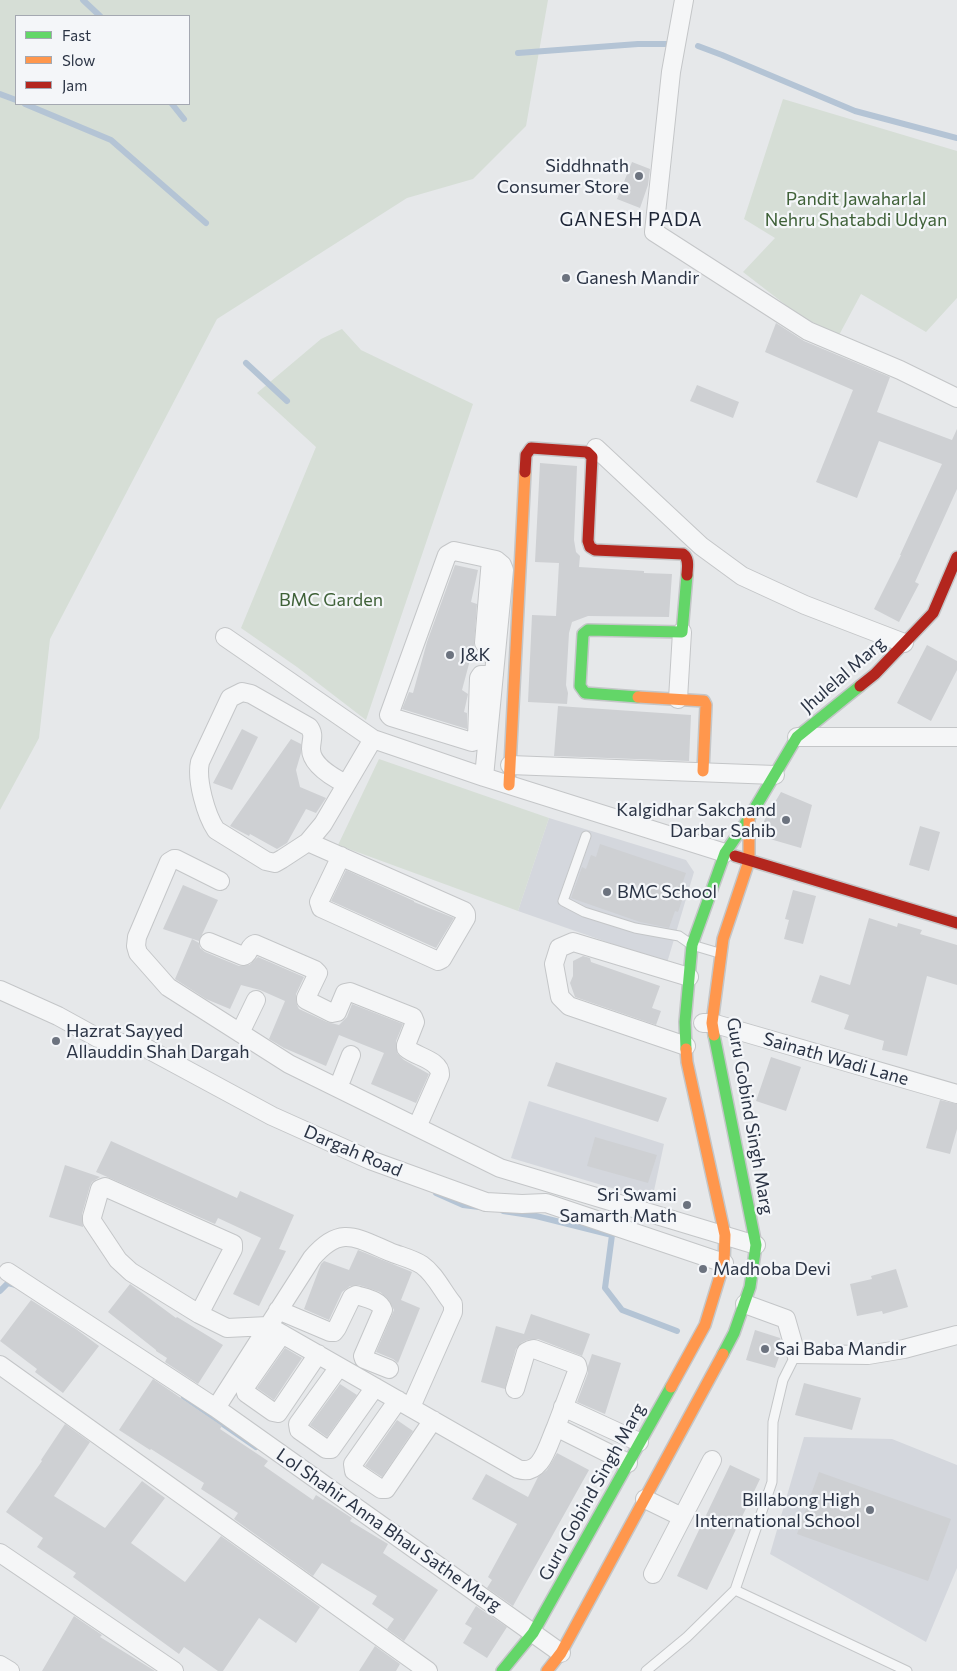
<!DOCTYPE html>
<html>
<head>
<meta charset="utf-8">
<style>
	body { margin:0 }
	#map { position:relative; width:957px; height:1671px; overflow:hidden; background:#e6e8ea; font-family:Commissioner,sans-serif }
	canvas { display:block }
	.legend { position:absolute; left:15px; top:15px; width:175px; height:90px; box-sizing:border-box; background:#f4f6f9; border:1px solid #a4a8b1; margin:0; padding:6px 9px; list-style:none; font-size:15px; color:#2b3445 }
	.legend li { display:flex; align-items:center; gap:10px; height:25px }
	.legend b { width:25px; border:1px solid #a4a8b1 }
</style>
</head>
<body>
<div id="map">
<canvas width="957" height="1671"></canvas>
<ul class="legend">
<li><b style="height:6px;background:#63d668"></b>Fast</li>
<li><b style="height:6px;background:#ff974d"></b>Slow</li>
<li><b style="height:6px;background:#b3261e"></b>Jam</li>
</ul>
</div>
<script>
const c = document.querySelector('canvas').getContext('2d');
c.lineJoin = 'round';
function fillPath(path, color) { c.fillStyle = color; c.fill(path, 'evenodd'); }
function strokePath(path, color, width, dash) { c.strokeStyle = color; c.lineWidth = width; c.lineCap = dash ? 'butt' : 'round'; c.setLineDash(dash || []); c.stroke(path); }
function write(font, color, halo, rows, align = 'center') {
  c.font = font + ' Commissioner,sans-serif'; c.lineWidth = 4.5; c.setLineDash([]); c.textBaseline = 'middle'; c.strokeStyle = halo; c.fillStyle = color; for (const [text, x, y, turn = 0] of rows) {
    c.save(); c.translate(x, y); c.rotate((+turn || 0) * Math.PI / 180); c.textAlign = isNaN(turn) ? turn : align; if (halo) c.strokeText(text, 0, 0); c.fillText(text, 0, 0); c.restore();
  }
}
const built = new Path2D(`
	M549,818L686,860L694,872L667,963L518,911Z
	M529,1101L664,1144L652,1200L511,1158Z
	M804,1437L892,1439L957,1465V1568L926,1642L770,1554Z`);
const green = new Path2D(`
	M0,0H548L526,126L473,179L407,198L217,319L50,639L39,738L0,810ZM16,16H189V104H16Z
	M783,99L957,151V298L926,332L861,294L838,337L796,313L743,272L775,238L744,219Z
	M342,329L361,350L473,404L366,720L297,667L241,628L316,447L257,393L321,339Z
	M379,759L549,818L518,911L338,845Z`);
const stream = new Path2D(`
	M83,0L100,16
	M698,46L722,55L855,111L957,138
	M518,53L638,44H670
	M0,94L16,100
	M25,104L111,140L206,223
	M172,104L184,119
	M246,363L287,401
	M436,1193L463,1205L479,1207
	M503,1211L536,1216L612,1235L605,1288L622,1310L677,1331
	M0,1291L8,1283L16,1285
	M184,1397L256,1447`);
const building = new Path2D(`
	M632,162L650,169L648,185L640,208L617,199Z
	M776,323L804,341L890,377L877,412L952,440L957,429V489L915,582L919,584L899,622L874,609L901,555H900L942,464L879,441L857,498L816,482L853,390L765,352Z
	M697,385L739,402L733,418L690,401Z
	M540,463L577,466L574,540L576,552L580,556L579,567L644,571V573L672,574L669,617L588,616L572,622L569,633L566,685L568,693L567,704L528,702L532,615L556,616L559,563L535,562Z
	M455,565L478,570L471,602L477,604L474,645L462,690L468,694L464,712L467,713V729L402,709L409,692L413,693L427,642Z
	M927,645L957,661V670L931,721L897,703Z
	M558,706L691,715L689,761L554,756Z
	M242,729L258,737L232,790L213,783Z
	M291,739L301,744V753L296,770L300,787L326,798L316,813L306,809L287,843L277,849L250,834L249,836L230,826Z
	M781,792L812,805L801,848L763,837V824L765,819Z
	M920,826L940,832L929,871L909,865Z
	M600,844L686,873L680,890L685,892L678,912L675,911L669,928L640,922L571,898L582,867L586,869L591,855L596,857Z
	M346,870L414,901V902L454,918L436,948L331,901Z
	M183,885L218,900L199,941L163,929Z
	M793,890L816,896L803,944L784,939L789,920L785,919Z
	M869,918L897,927L898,923L922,930L920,934L957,945V985L927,976L907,1056L882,1050L884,1041L844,1029L849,1015L811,1002L820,975L850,985Z
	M192,939L199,943L200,948L205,952L239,966L249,965L258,957L304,977L296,994L297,1005L299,1009L327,1022L339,1025L347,1017L352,1004L403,1024L396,1041L397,1053L404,1060L429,1074L416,1103L371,1084L384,1053L339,1035L326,1066L284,1048L269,1039L285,1001L260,990L241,985L230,1009L206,999L175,979Z
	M583,956L590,958L591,962L660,986L652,1008L661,1011L656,1025L575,997L570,983L573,976V961Z
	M771,1057L801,1067L786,1111L756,1101Z
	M556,1062L667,1098L658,1122L547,1086Z
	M940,1100L957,1104V1129L950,1154L926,1148Z
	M595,1137L657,1155L648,1183L587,1166Z
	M111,1141L237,1198L240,1191L294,1215L279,1249L286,1251L259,1306L233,1294L261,1238L218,1218L215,1224L96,1172Z
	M65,1165L100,1177L92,1182L90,1186L82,1214L83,1227L49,1217Z
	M358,1250L412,1272L401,1300L420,1308L398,1363L393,1359L376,1352L394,1310L389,1300L380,1292L359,1285L350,1286L342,1292L329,1320L304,1309L321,1264L324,1261L349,1270Z
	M896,1269L908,1307L883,1314L882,1311L857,1316L850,1284L872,1279L871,1276Z
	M130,1284L176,1318L177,1317L223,1345L198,1384L165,1362L167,1358L156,1351V1350L108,1312Z
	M31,1300L76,1329L99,1346L63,1393L35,1372L37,1369L0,1341Z
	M531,1314L590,1334L582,1356L538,1339L527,1340L521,1343L516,1349L505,1389L481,1382L496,1326L524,1334Z
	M755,1330L780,1338L783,1346L775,1368L746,1360Z
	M285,1348L302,1358L274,1400L257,1388Z
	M592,1354L621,1363L605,1414L577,1402L588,1373V1366Z
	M153,1379L222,1426L220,1429L268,1461L264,1466L313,1500L316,1495L352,1518L350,1521L388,1544L383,1553L438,1590L404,1641L387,1629L394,1619L372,1604L377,1596L322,1563L313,1576L234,1519L238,1513L201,1489L204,1483L151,1449L150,1450L119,1430Z
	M804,1383L861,1398L852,1430L795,1415Z
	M340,1384L357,1395L327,1437L310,1425Z
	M397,1420L413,1431L382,1477L365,1466Z
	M65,1424L90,1442L54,1496L105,1528L142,1481L165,1498L131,1543L185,1582L221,1536L320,1607L296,1643L259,1618L223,1671H218L184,1647L179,1654L73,1577L76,1573L37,1547L43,1538L6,1512L42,1461L41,1460Z
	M557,1453L589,1470L513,1606L487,1588L492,1580L488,1577L517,1524L472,1499L486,1474L528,1497L538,1477L547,1470Z
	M730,1465L760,1479L707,1590L677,1576Z
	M819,1472L951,1519L928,1581L797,1534Z
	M476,1606L507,1627L487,1658L463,1643L472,1628L465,1624Z
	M74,1616L102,1635L100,1637L155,1671H42Z
	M375,1646L400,1664L396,1671H359Z`);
const lane = new Path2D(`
	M586,836L563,901L584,912L635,928L679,936L692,945L719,953
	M735,1590L907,1671
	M646,1671L687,1637L735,1590L772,1482L773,1422L783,1380L796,1354`);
const street = new Path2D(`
	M684,0L671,72L654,232L808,331L900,370L957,398
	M596,448L701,546L742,576L805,605L904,643
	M225,637L373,739L484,777L725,853
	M484,643L491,559
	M678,699L682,632
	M797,737H957
	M510,765L775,775
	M484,777C491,708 497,639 504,570L502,565L496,560L454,551L447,555L389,715L391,717L472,742L475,741L477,738L479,678L481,675H494
	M308,842L282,859L275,863L266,861L216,830C206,815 196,780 200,762L230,698L242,692L251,694L309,727C315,735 311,740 311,749C311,765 334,778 346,784
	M341,856L319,902L321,908L438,961L442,959L466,918V914L464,911L308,842L323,824L373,739
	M220,881L176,859H174L169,862L137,937L136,946L138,953L168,987L289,1064L500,1168L756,1245
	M209,942L243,956C250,955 248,946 255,944L315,970L318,973L306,998V1000L332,1013L337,1012L345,993L350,992L413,1017L415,1022L406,1045V1048C416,1057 441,1060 440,1075L417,1127
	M0,990L58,1016L98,1038L146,1048L272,1116L370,1160L486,1202L522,1204L546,1203L724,1263
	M703,1023H712L957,1094
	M240,1033L256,1000
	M686,1046L569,1006L560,997L554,964L559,948L573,942L689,977
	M338,1088L351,1055
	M8,1272L216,1408L561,1653
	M745,1304L786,1319L796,1354L868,1355L904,1349L957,1335
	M278,1310L330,1332H334L337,1328L352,1297L356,1295C365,1298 380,1300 383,1310L363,1356L364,1359L389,1369
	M199,1314L233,1249V1244L105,1187L100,1189L92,1217V1221L118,1260L131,1272L199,1314L227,1328L268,1326L518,1469C542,1477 548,1444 556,1427L628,1463
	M282,1334L245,1387L246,1393L273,1412L278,1413L318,1354
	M0,1365L428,1671
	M339,1367L298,1424L299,1430L326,1449H331L375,1387
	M515,1389L526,1352L530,1350L534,1349L577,1365L578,1369L556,1427
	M398,1400L353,1464L354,1471L381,1489H386L433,1420
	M563,1407L639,1442
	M216,1408L312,1258C340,1225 355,1237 390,1252C400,1256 413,1259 422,1265C435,1274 443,1292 453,1304V1312L411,1407
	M645,1499L682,1517
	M0,1553L174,1671
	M653,1574L712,1460
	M0,1665L10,1671`);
const fast = new Path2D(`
	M638,697L585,693L580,686L583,634L588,630L682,632L687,575
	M714,1035L756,1245L750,1287L734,1333L723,1354
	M686,1049L685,1022L692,945L725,853L749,818L797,737L860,686
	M502,1671L533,1633L671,1387`);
const slow = new Path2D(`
	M638,697L704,701L706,705L703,771
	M509,785L525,472
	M714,1035L712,1023L723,939L749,861V818
	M671,1387L705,1325L724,1263L725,1235L687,1062L686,1049
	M547,1671L561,1653L723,1354`);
const jam = new Path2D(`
	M525,472L526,455L531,448L587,452L592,457L588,541L590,547L595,550L683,554C690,559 687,568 687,575
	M860,686L875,674L933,613L957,557
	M735,856L957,923`);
const markers = [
	[639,176,5,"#6c737f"],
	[566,278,5,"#6c737f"],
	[450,655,5,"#6c737f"],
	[786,820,5,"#6c737f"],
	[607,892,5,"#6c737f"],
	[56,1041,5,"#6c737f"],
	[687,1205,5,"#6c737f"],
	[703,1269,5,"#6c737f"],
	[765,1349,5,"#6c737f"],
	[870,1510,5,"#6c737f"]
];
const poiNames = [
	["Siddhnath",629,166,"right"],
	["Consumer Store",629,187,"right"],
	["Ganesh Mandir",576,278],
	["J&K",460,655],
	["Kalgidhar Sakchand",776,810,"right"],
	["Darbar Sahib",776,831,"right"],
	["BMC School",617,892],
	["Hazrat Sayyed",66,1031],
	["Allauddin Shah Dargah",66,1052],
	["Sri Swami",677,1195,"right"],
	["Samarth Math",677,1216,"right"],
	["Madhoba Devi",713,1269],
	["Sai Baba Mandir",775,1349],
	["Billabong High",860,1500,"right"],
	["International School",860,1521,"right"]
];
const parkNames = [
	["Pandit Jawaharlal",856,199],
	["Nehru Shatabdi Udyan",856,220],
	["BMC Garden",331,600]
];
const streetNames = [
	["Jhulelal Marg",843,675,-41],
	["Sainath Wadi Lane",836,1059,16],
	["Guru Gobind Singh Marg",750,1116,80],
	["Dargah Road",353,1151,23],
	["Guru Gobind Singh Marg",592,1492,-61],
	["Lol Shahir Anna Bhau Sathe Marg",389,1530,35]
];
const neighbourhoodNames = [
	["GANESH PADA",631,220]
];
fillPath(built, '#d4d7dd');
fillPath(green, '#d6ded6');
strokePath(stream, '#b4c4d5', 6);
fillPath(building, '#ced0d3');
strokePath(lane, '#c4c6c8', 11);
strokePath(street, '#c4c6c8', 20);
strokePath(fast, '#c4c6c8', 14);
strokePath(slow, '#c4c6c8', 14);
strokePath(jam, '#c4c6c8', 14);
strokePath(lane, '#f5f6f7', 9);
strokePath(street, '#f5f6f7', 18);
strokePath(fast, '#63d668', 11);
strokePath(slow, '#ff974d', 11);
strokePath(jam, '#b3261e', 11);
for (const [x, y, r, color] of markers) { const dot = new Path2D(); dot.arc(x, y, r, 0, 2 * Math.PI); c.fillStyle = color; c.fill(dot); strokePath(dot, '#f4f6f9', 2); }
write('18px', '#2b3445', '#f4f6f9', poiNames, 'left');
write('18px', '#3f6138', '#f4f6f9', parkNames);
write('18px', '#2b3445', '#f4f6f9', streetNames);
c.letterSpacing = '1px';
write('19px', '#1d2536', '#f4f6f9', neighbourhoodNames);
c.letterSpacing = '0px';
</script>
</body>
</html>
